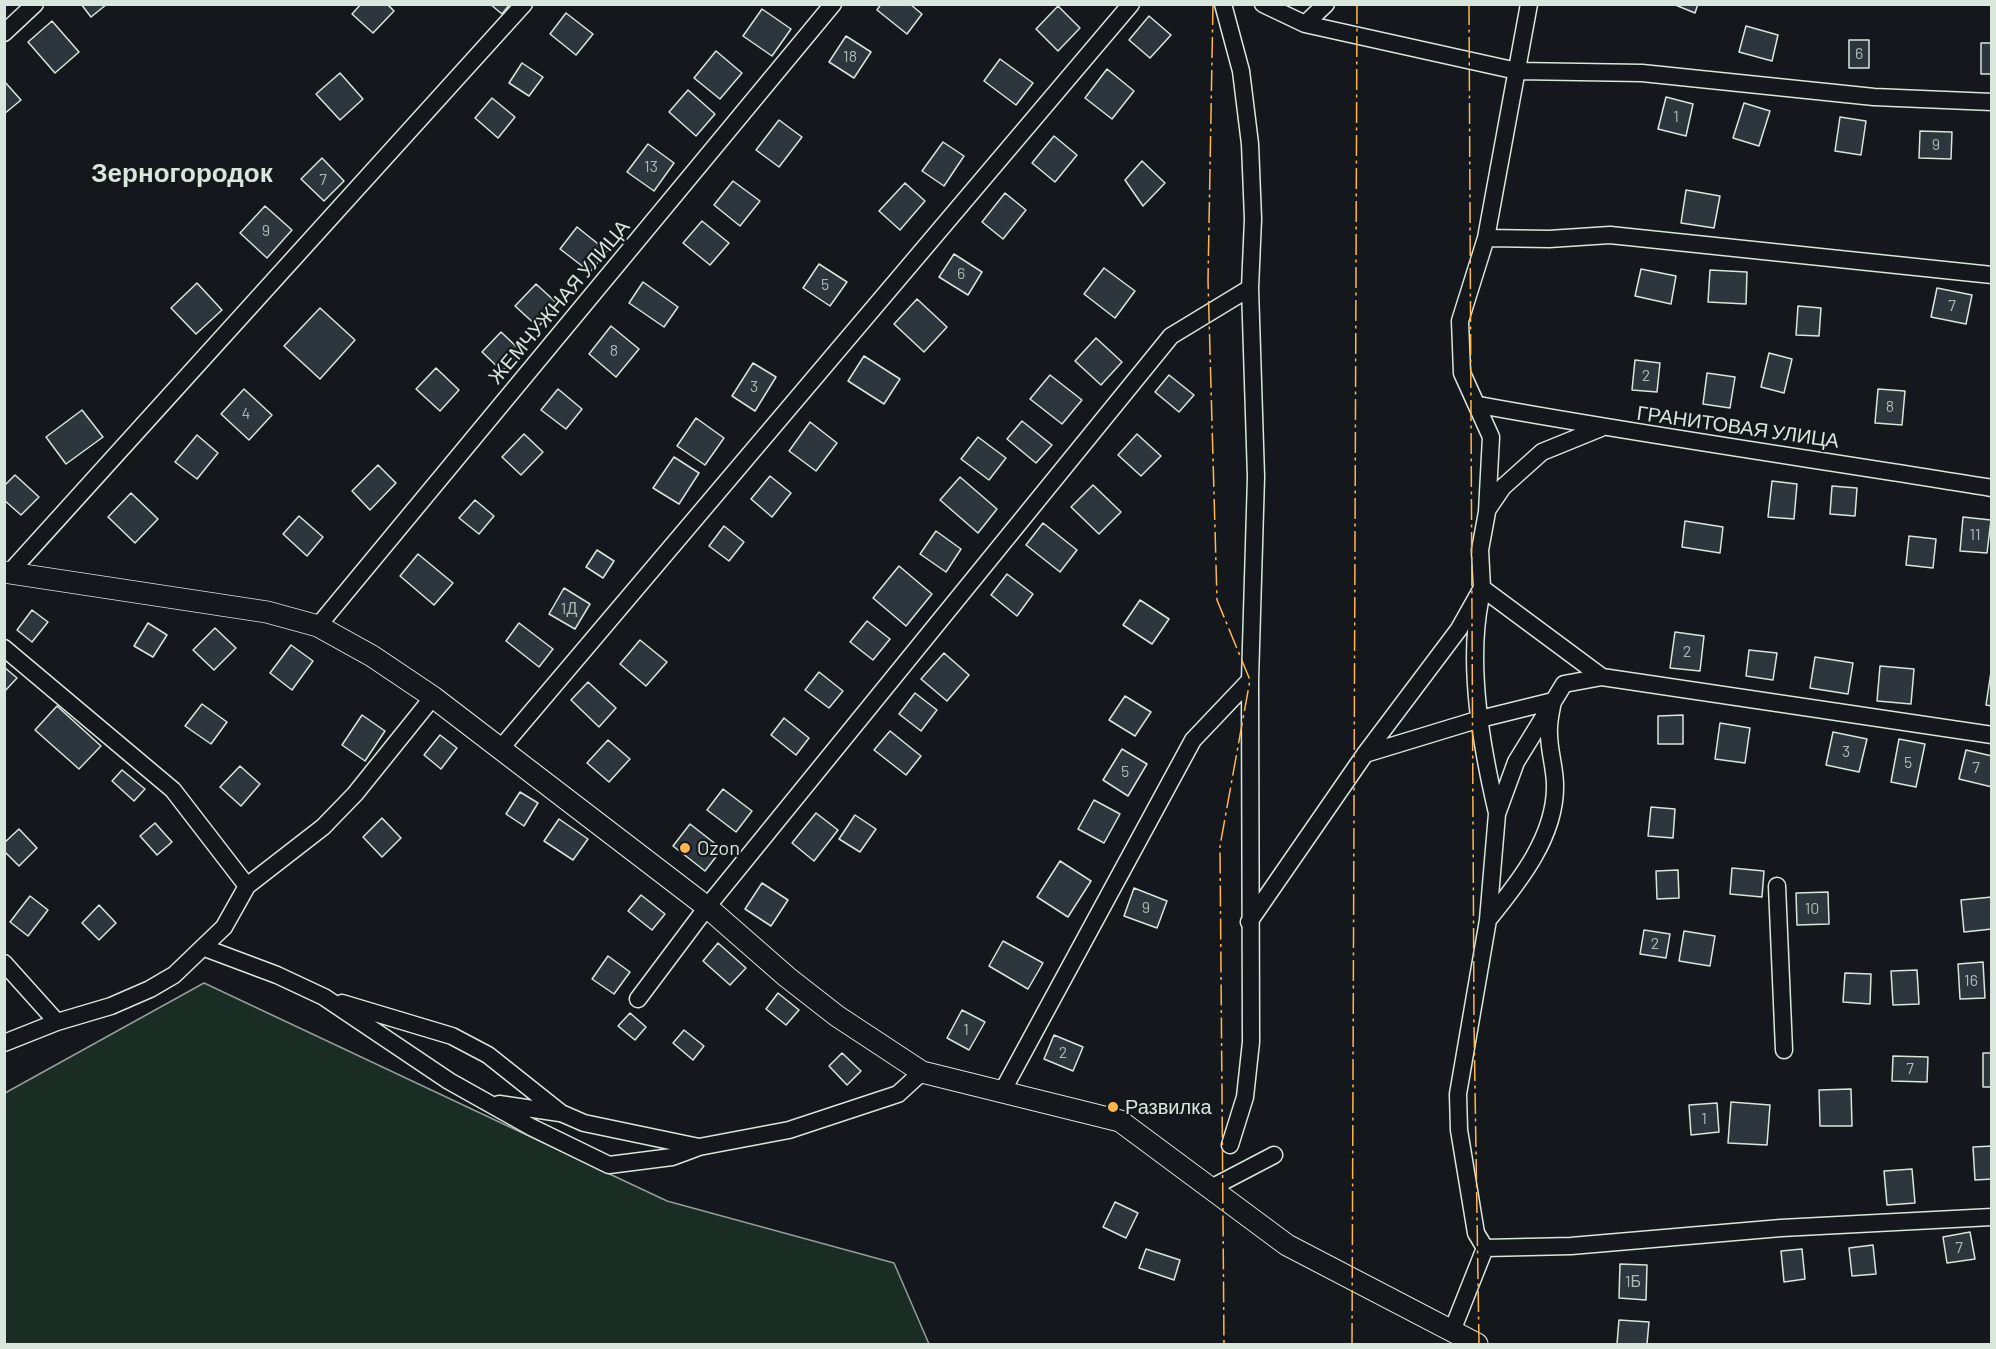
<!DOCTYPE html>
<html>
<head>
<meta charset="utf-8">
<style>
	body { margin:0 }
	#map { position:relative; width:1996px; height:1349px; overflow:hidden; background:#14181c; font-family:Barlow,sans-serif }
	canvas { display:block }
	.frame { position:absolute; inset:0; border:6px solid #d8e6dc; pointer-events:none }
</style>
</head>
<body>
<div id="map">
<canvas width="1996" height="1349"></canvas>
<div class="frame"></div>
</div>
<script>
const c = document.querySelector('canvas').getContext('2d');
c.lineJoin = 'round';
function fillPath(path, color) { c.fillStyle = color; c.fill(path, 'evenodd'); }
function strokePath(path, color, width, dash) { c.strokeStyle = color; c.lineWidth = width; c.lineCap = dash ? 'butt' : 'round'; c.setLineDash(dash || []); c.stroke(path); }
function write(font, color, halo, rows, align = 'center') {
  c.font = font + ' Barlow,sans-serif'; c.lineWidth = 4.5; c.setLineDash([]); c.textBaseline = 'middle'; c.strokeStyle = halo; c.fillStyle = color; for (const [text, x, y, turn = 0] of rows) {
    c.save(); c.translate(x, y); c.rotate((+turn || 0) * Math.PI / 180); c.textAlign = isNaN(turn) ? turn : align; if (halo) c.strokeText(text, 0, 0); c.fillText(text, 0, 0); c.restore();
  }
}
const green = new Path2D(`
	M204,983L667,1201L894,1263L929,1344H5V1093Z`);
const building = new Path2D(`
	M81,4H107L91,17Z
	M361,4H387L394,11L373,33L352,14Z
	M490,4H510L502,14Z
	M881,4H910L922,14L907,34L877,10Z
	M1673,4H1698L1695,13Z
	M1058,6L1080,28L1058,51L1036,29Z
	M762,9L791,29L772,56L743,36Z
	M566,13L593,34L576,55L550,34Z
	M1149,16L1171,35L1150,58L1129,40Z
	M52,21L79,52L55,73L28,42Z
	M1746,26L1778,35L1772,61L1739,52Z
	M846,36L871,52L854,78L829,62Z
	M1849,40H1869V68H1849Z
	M1981,43H1992V74H1981Z
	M716,51L742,73L720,99L694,78Z
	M1000,59L1033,83L1016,105L984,81Z
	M522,63L543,77L529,96L509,83Z
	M1107,69L1134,91L1112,119L1085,98Z
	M340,73L363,99L340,120L316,94Z
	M4,81L21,100L4,114Z
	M688,90L715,114L696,136L669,112Z
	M1666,97L1693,104L1686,136L1658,129Z
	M492,98L515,117L498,138L475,118Z
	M1744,103L1770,111L1759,146L1733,138Z
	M1840,117L1866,121L1861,155L1835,151Z
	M779,120L802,137L779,167L756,150Z
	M1920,131L1952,132L1951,159L1919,158Z
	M1054,136L1077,155L1055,182L1032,163Z
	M943,142L964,156L944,186L922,171Z
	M648,144L674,163L654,191L627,172Z
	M322,158L344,181L324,201L301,179Z
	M1142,161L1165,183L1143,206L1125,180Z
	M733,181L760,201L740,226L714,205Z
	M905,183L925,201L900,230L879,211Z
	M1686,190L1720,196L1714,228L1681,223Z
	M1005,193L1026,210L1003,239L982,222Z
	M265,206L292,230L267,258L240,233Z
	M702,221L729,243L710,265L683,243Z
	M577,227L607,251L590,272L560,249Z
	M954,254L982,272L968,295L939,277Z
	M819,264L847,282L830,306L803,288Z
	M1104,268L1135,291L1115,318L1084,294Z
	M1641,269L1676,276L1671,304L1635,296Z
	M1710,270L1747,272L1746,304L1708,302Z
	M643,282L678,307L664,327L629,303Z
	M197,283L222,310L196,334L171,308Z
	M536,284L559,305L538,327L515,306Z
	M1937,288L1972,295L1966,324L1931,317Z
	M917,299L947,327L924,352L894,324Z
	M1798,306L1821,308L1819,336L1796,335Z
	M320,308L355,340L320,379L284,346Z
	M611,326L639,349L616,377L589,354Z
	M501,332L521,351L502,371L482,352Z
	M1096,338L1122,362L1101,385L1075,361Z
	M1769,353L1792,359L1784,393L1761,387Z
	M864,356L900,379L884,404L848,381Z
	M1635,360L1660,363L1657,392L1632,390Z
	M753,363L776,377L755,411L732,396Z
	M436,368L459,390L440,411L416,389Z
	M1707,373L1735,377L1730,408L1703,404Z
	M1050,375L1082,400L1062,424L1030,399Z
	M1169,375L1194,395L1179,412L1155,392Z
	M244,389L272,415L249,440L221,414Z
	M558,389L582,409L566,429L541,410Z
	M1878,389L1905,391L1902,425L1875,423Z
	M82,410L103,437L66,464L46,437Z
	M696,418L724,438L705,465L677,446Z
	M1022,421L1052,445L1036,463L1007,439Z
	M810,422L837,443L816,471L789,451Z
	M524,434L543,452L521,475L502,457Z
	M1137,434L1161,456L1141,476L1118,455Z
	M197,435L218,453L197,479L175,462Z
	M978,437L1006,458L989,480L961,459Z
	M674,457L699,473L679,504L653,488Z
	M378,465L396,483L370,510L352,491Z
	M15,475L39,497L21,515L4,500V486Z
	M770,476L791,493L772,517L751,499Z
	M960,477L997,509L978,533L940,500Z
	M1772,481L1797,484L1794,519L1768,517Z
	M1093,485L1121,512L1099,534L1071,507Z
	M1832,486L1857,488L1855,516L1830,514Z
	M131,493L158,519L135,543L108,517Z
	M475,500L494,516L479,534L459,518Z
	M299,516L323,537L307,556L283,534Z
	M1963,517L1991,520L1987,553L1960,551Z
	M1685,521L1723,527L1720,553L1682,547Z
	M1043,523L1077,550L1060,572L1026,545Z
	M724,526L744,542L729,561L709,546Z
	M936,531L961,549L946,572L920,554Z
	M1909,536L1936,539L1933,568L1906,565Z
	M597,550L614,561L603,578L586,567Z
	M418,554L453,583L434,605L400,576Z
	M899,566L932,594L906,626L873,598Z
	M1007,574L1033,594L1017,616L991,595Z
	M564,588L590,604L575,629L549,614Z
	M1140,600L1169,619L1152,644L1123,625Z
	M32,610L48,622L32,642L17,630Z
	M867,621L890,639L873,660L850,642Z
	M148,623L167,635L153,657L134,646Z
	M519,623L553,649L539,667L506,641Z
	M215,628L236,648L214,670L193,650Z
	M1675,632L1704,636L1700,671L1670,668Z
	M640,640L667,662L646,686L620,664Z
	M291,645L313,661L292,690L270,673Z
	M1749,650L1777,653L1773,680L1746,676Z
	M944,653L969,675L947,701L921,679Z
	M1815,657L1853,663L1848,694L1810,688Z
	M1880,666L1914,669L1911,704L1877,701Z
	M4,667L17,678L4,692Z
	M819,672L843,691L829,708L805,690Z
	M1991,672H1992V706L1986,705Z
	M588,682L616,708L599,727L571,700Z
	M915,693L937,710L921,731L899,714Z
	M1125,696L1151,712L1135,736L1109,720Z
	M202,704L227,722L211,744L185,726Z
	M57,706L101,746L79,769L35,730Z
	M362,715L385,731L365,761L342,745Z
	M1683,715V744H1658V716Z
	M784,718L809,738L796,755L771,735Z
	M1720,723L1750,728L1745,763L1715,759Z
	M890,731L921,756L906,775L874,750Z
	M1833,732L1867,739L1859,772L1826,765Z
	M440,735L457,748L441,769L424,755Z
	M1899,739L1925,744L1916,787L1891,782Z
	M608,740L630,759L609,782L587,763Z
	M1122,749L1147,764L1128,796L1103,780Z
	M1966,750L1992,756V787L1959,779Z
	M240,766L260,784L241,806L220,787Z
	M122,770L145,789L134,801L112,781Z
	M723,789L752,811L736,832L707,810Z
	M520,792L538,803L524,826L506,814Z
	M1094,800L1120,814L1104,843L1078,829Z
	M1651,807L1675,809L1673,838L1648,836Z
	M816,813L838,830L814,861L792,843Z
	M855,815L876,829L860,852L839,839Z
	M382,818L401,838L382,857L363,837Z
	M559,819L588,839L573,860L544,841Z
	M155,823L172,842L157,855L140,836Z
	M690,824L722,849L705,871L673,846Z
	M19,829L37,848L19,866L4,851V843Z
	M1060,861L1091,881L1068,917L1037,897Z
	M1732,868L1764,871L1762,897L1730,894Z
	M1678,870L1679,898L1657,899L1656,871Z
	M762,883L788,900L771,926L745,909Z
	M1134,888L1167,901L1157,928L1124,916Z
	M1828,892L1829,924L1797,925L1796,893Z
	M641,895L665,914L652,930L628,911Z
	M30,896L48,910L28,936L10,922Z
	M1992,897V929L1964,932L1961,900Z
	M99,905L116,923L99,940L82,923Z
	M1644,930L1670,934L1666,958L1640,954Z
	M1684,931L1715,936L1710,966L1679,961Z
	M1003,941L1043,963L1028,989L989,966Z
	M718,943L746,968L730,985L703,961Z
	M608,956L630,972L614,994L592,979Z
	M1983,962L1985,998L1960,999L1958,964Z
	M1917,970L1919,1004L1893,1005L1891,971Z
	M1845,973L1871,974L1870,1004L1843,1002Z
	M778,993L799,1010L786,1025L766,1009Z
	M962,1010L985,1022L969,1050L947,1038Z
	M630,1013L646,1027L635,1040L618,1026Z
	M684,1030L704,1046L693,1060L673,1043Z
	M1054,1035L1083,1047L1073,1071L1044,1059Z
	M842,1053L861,1071L847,1085L829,1066Z
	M1983,1053H1992V1087H1983Z
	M1893,1056L1928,1057L1927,1082L1892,1081Z
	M1851,1089L1852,1126H1820L1819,1090Z
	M1731,1102L1770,1105L1767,1145L1728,1143Z
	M1717,1103L1719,1132L1691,1135L1689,1105Z
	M1992,1146V1179L1975,1180L1973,1147Z
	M1912,1169L1915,1203L1887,1205L1884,1171Z
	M1115,1202L1138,1213L1126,1238L1103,1227Z
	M1970,1232L1975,1259L1947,1263L1943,1237Z
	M1873,1245L1876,1274L1852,1276L1849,1248Z
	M1146,1249L1180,1260L1174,1280L1139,1268Z
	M1802,1249L1805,1279L1784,1282L1781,1251Z
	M1620,1264L1647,1265L1646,1300L1619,1298Z
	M1619,1320L1649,1322L1647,1344H1617Z`);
const minor = new Path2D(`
	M1223,4L1241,71L1250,144L1253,219L1250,288L1256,477L1250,680L1251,1042L1245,1097L1230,1145
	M1263,4L1305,24L1517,71L1642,73L1874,97L1992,102
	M1529,4L1486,238L1460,321L1462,373L1491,437L1487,512L1480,550L1482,588L1602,677L1992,735
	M1305,24L1326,4
	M4,33L35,4
	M1486,238L1549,239L1610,235L1992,275
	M1479,405C1649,436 1821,460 1992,488
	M1488,509L1503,487L1542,452L1601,428
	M9,573L524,4
	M1480,601C1467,667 1482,749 1497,813
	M318,626L833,4
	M4,648L173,790L247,886
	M1602,677L1564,684L1516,762L1497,814L1488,920L1458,1094L1459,1130L1476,1233L1485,1248L1571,1246L1781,1228L1992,1217
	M501,748L1131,4
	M1365,754L1480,719L1553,701C1551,712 1548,723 1549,734C1549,751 1555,768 1555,785C1556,836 1519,882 1488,920
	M1777,886L1784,1050
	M1249,922L1365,754L1459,629L1482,588
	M205,948L277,975L324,997L449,1081L531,1127L609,1165L672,1157L699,1147L789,1130L898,1094L922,1072
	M4,963L57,1022
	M638,999L707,907L1171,336L1250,288
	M342,1003L452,1036L488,1055L561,1113L584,1123L699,1147
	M4,1043L57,1022L111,1006L150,989L174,975L224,927L247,886L323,827L355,794L433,697
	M1003,1090L1193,740L1250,680
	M499,1104L560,1113
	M1209,1189L1274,1155
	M1452,1331L1485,1248`);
const tertiary = new Path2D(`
	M4,572L267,612L318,626L372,656L433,697L707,907L787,977L837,1016L922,1072L1120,1121L1287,1245L1477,1344`);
const power = new Path2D(`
	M1213,4L1208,280L1217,600L1250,680L1220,846L1224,1344
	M1469,4L1474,1023L1479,1344
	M1352,1344L1357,4`);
const markers = [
	[685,848,6,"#ffb74d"],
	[1113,1107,6,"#ffb74d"]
];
const numberNames = [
	["6",1859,54],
	["18",850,57],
	["1",1676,117],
	["9",1936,145],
	["13",651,167],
	["7",323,180],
	["9",266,231],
	["6",961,274],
	["5",825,285],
	["7",1952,306],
	["8",614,351],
	["2",1646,376],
	["3",754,387],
	["8",1890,407],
	["4",246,414],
	["11",1975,535],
	["1Д",569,609],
	["2",1687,652],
	["3",1846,752],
	["5",1908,763],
	["7",1976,768],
	["5",1125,772],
	["9",1146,908],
	["10",1812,909],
	["2",1655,944],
	["16",1971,981],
	["1",966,1030],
	["2",1063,1053],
	["7",1910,1069],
	["1",1704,1119],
	["7",1959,1248],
	["1Б",1633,1282]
];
const streetNames = [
	["ЖЕМЧУЖНАЯ УЛИЦА",559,302,-50],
	["ГРАНИТОВАЯ УЛИЦА",1738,427,8]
];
const poiNames = [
	["Ozon",697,848],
	["Развилка",1125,1107]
];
const districtNames = [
	["Зерногородок",182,173]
];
fillPath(green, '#1a2d24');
strokePath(green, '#939e99', 1.5);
fillPath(building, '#2c363c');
strokePath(building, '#d8e6dc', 1.5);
strokePath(minor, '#d8e6dc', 19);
strokePath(tertiary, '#d8e6dc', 23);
strokePath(minor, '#14181c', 16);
strokePath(tertiary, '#14181c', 21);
strokePath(power, '#ffb74d', 1.5, [21, 4.5, 3, 4.5]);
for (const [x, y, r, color] of markers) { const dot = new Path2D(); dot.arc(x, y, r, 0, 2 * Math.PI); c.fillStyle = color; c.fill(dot); strokePath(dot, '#14181c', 2); }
write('16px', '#adbab4', null, numberNames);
write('20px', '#d8e6dc', '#14181c', streetNames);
write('20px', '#d8e6dc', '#14181c', poiNames, 'left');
write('bold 26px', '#d8e6dc', '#14181c', districtNames);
</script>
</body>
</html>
